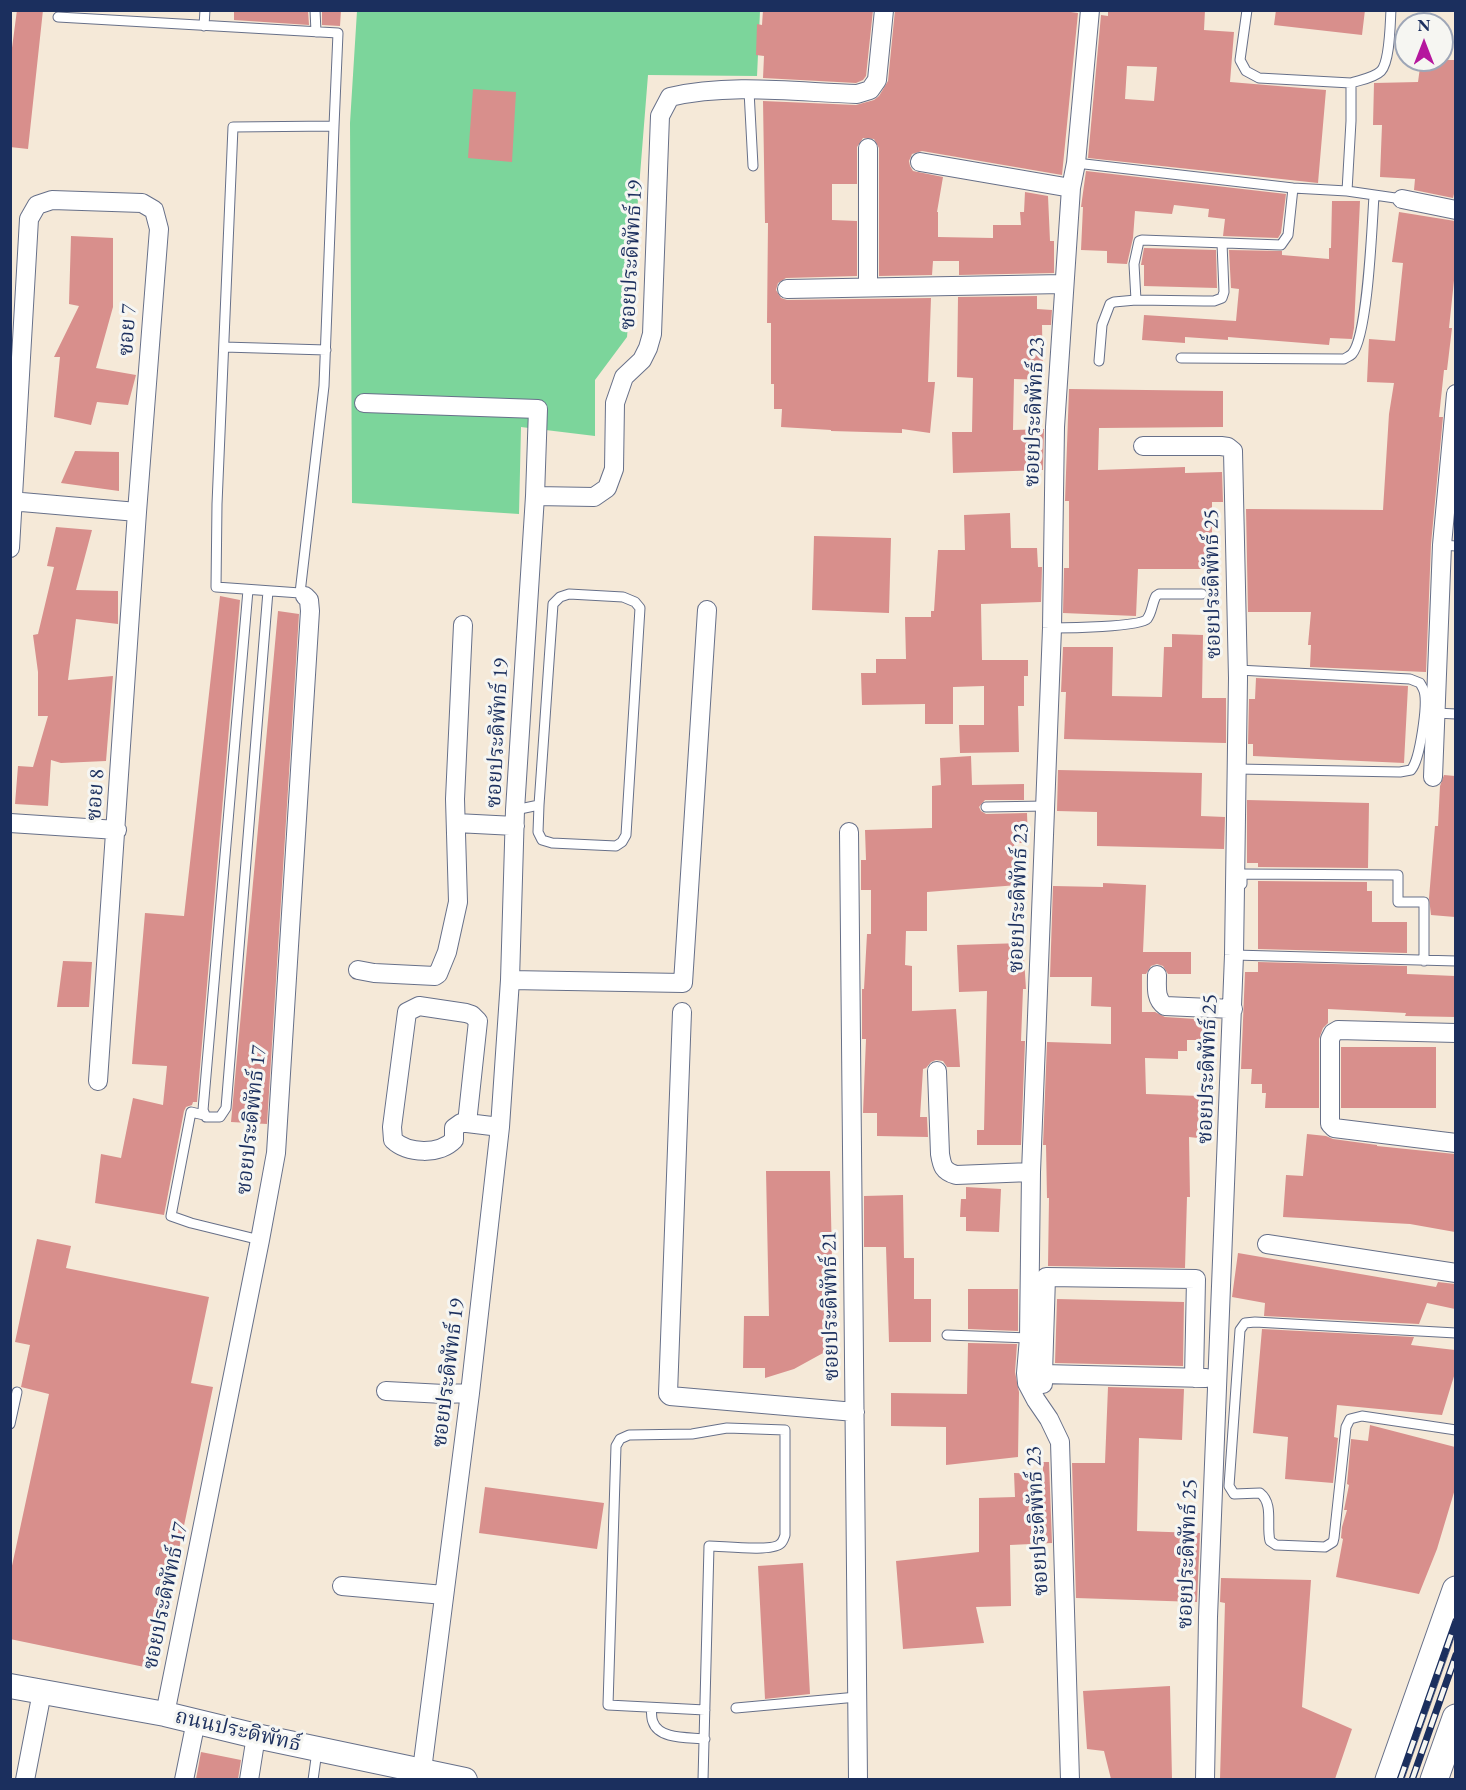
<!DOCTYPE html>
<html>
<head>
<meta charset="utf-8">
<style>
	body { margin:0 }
	#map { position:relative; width:1466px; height:1790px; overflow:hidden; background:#f5e9d8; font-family:"EB Garamond",serif }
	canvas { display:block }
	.frame { position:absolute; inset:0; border:12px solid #1b2f5e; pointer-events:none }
	.north { position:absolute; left:1394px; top:12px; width:60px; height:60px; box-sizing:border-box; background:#f6f6f2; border:2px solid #9ea6b7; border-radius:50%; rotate:0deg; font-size:16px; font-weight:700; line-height:24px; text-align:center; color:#1b2f5e }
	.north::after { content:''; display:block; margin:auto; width:21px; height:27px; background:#b5179e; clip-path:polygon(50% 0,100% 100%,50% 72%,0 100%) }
</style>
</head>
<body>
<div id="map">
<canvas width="1466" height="1790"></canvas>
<div class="frame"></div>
<div class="north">N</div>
</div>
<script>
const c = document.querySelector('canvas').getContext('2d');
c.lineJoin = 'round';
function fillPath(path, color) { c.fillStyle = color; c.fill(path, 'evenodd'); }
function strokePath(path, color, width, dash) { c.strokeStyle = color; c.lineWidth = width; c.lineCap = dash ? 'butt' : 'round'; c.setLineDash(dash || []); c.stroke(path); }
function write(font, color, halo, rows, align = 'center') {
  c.font = font + ' "EB Garamond","Noto Serif Thai",serif'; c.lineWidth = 6; c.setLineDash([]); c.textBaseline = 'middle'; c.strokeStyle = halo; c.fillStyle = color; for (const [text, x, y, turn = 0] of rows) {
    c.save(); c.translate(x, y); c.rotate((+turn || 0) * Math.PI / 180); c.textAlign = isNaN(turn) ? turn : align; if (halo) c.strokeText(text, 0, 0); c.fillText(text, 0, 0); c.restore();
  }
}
const green = new Path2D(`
	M357,11H760L757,76L648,75L627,337L595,380V436L521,427L519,514L352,503L350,123Z`);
const building = new Path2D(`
	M17,10H43L28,149L10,147V63Z
	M234,10H308L309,25L234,20Z
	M322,10H341L340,26L322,25Z
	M763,10H873L866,76L863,80L856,83L763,78L764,56L756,55L757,24L762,25Z
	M895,10H1056L1078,13L1062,175L922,151L912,154L909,161L910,166L913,171L943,177L937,212H938V237L993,238V225H1021L1020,212H1024L1025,192L1048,196L1050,241H1054V273L959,275V261H933L932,275L879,276V148L874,139L863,138L857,147V184H832V220L857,221V276L786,278L778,283L776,290L781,298L787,300L931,298L928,382H935L930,433L902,429V433L831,431V430L781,427L782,409H774V384H771V323H767L768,223H765L763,101L856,105L874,100L879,96L888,81Z
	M1108,10H1205L1204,30L1234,32L1230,82L1326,90L1318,183L1088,158L1101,15L1108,16ZM1127,66L1157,67L1154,101L1125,99Z
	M1276,10H1365L1362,35L1274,25Z
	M1421,60H1454L1455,190L1453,198L1414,190L1415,179L1380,177L1382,125H1373L1374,83L1418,82Z
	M473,89L516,92L512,162L468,158Z
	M1086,171L1286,194L1281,233L1278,238L1223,236L1225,219L1208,217L1209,209L1174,205L1172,214L1135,211L1133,238L1127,264L1107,263V251L1081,250L1083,207H1081Z
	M1332,201H1360L1354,328L1352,339L1330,338L1329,345L1228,337V340L1185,337V343L1142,340L1144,315L1236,321L1239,289L1231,288L1229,250L1282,251V255L1329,259V248H1331Z
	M1399,212L1455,221V271L1449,328H1452L1447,370H1444L1439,417H1443L1431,544L1426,672L1310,667L1311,645H1308L1311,612H1248L1246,509L1383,510L1389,414L1394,383L1367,382L1369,339L1395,341L1403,263L1392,262Z
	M71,236L113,238V307L96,368L136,375L128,405L97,402L91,425L54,417L60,357H54L79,306L69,304Z
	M1144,248L1216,250L1217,288L1144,286V265H1141Z
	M1037,296V309L1052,310L1051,325H1042L1043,380L1014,379L1013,430L1044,429L1043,470L953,473L952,432H972L973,378L957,377L958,297Z
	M1069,389L1223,391V427L1099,428L1098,470L1185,467V473L1222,472L1223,502H1212V569H1138L1136,616L1063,613L1064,568H1069V501H1065Z
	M75,451L119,452V491L61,483Z
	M1010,513L1011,548H1037L1038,567H1042L1041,602L981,604L982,660H1028V676H1024V706H1018L1019,752L960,753L959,725H984V686L953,687V724H925V704L862,705L861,673H876V659H906L905,617H931V611H934L938,550H965L964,515Z
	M56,527L92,530L76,590L118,591V624L76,619L68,680L113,676L106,761L61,763L51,760L48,806L15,804L18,766L33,767L48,716H38V672L33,635L38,634L54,567L47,566Z
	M814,536L891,538L889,613L812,610Z
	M220,596L240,600L197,1102H193L192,1105L186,1107L184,1111L164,1215L95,1203L101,1154L121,1158L133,1098L163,1105L167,1066L132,1064L145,913L184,916Z
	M278,611L299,614L267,1124L231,1122Z
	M1172,634L1203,635L1202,698H1226V743L1064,739L1066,692H1061L1063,647H1113L1112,696L1162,697L1164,647H1172Z
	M1256,678L1408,686L1404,763L1253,756V744H1248L1249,699H1255Z
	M971,756L972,785L1024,784V800H985L979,807L981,811L986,814L1027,813L1028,843H1014L1018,885L927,892V931H906L905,965L912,966V1011L956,1009L960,1067H947L943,1061L936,1060L931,1062L926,1068L923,1069L920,1117H927L928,1137L877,1136V1113H863L866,1039H862V989H864L867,934H871V890H861V860H866L865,830L932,828V786L941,785L940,758Z
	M1058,770L1202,773L1201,816L1225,817L1224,849L1097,846V812L1057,811Z
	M1444,775L1455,776V917L1431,915L1429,898L1435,826H1438L1440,786Z
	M1247,800L1369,803L1368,868L1258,867V863H1247Z
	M1258,881L1367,882V891H1372V922H1407V953L1258,949Z
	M1103,883L1146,885L1143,952H1191V974H1168L1163,966L1157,964L1151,966L1146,974H1142V1012H1155L1165,1017L1196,1019V1021H1203V1040H1187V1051H1178V1059L1145,1058L1146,1094L1199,1096L1198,1138L1189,1137L1190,1197H1187L1185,1268L1048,1266L1049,1198H1047L1046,1145H1043L1047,1042L1111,1044V1007L1091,1006L1092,977H1050L1053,886L1103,887Z
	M1023,943L1026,989H1023L1021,1041H1025L1021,1145H977V1130H984L987,991L959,992L957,945Z
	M63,961L92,962L89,1007H57Z
	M1258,962L1407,966V974L1455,976V1017L1405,1016L1406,1013L1328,1009V1023L1323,1028L1319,1039V1108H1265L1266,1093H1262V1084H1251L1252,1069H1241L1245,972H1258Z
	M1341,1047H1436V1108H1341Z
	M1307,1134L1326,1136L1333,1139L1377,1145V1146L1455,1154V1232L1410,1224L1283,1217L1286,1175L1303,1176Z
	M766,1171H830L834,1347L794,1369L765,1378V1368H743L744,1316H769Z
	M966,1187L1001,1189L999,1232L966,1231V1217H960L961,1199H966Z
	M903,1195L904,1258H914V1299H931V1342H889L886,1247H864V1196Z
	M37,1239L71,1246L66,1268L209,1297L191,1383L213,1387L154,1669L10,1639V1575L49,1394L21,1387L30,1345L15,1342Z
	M1238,1253L1436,1287L1438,1282L1455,1284V1309L1427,1303L1419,1324L1264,1316L1265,1303L1232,1297Z
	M968,1289H1018V1331L968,1329Z
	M1057,1299L1184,1302L1183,1366L1055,1363Z
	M1262,1329L1414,1337L1411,1345L1455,1350V1373L1442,1415L1337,1405L1334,1437L1338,1438L1333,1483L1285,1479L1288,1437L1253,1433Z
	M968,1343L1017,1344L1015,1372L1019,1392L1018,1457L946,1465V1427L891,1426V1393L967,1394Z
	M1108,1387L1184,1389L1182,1440L1139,1438L1137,1531L1200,1533L1197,1602L1076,1598L1072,1463H1105Z
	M1370,1425L1455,1447V1489L1437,1549L1419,1594L1336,1577L1343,1539L1341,1538L1342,1527L1347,1510H1344L1349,1485L1347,1484L1351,1439L1368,1441Z
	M1043,1462H1049L1052,1543L1010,1545L1011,1606L976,1607L984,1643L903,1649L896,1561L979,1552V1498L1015,1497L1014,1473L1043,1474Z
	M485,1487L604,1503L597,1549L479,1533Z
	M803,1563L810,1694L765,1699L758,1566Z
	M1221,1578L1311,1580L1302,1707L1352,1729L1335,1779H1220L1225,1603L1220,1602Z
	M1170,1686L1172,1779H1111L1104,1751L1087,1749L1083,1691Z
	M201,1752L241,1760L238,1779H196Z`);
const service = new Path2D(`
	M315,10L316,32
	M1247,10L1240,60L1246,71L1259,78L1351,83V121L1347,191
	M58,17L338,33L334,126
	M204,26L205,10
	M1351,83C1360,80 1374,78 1381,71C1390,61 1390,25 1391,10
	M749,91L753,166
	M1076,163L1293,188L1347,191L1402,199
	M1222,243L1224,292L1222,298L1214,301H1204L1136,300L1134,264L1139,241L1142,240L1281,245L1288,235L1293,188
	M224,347L326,350
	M1181,358L1344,359C1347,357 1350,356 1352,354C1368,336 1372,224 1374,196
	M1099,361L1102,325L1110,304L1114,302L1136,300
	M1442,545L1456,546
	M248,590L203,1110L206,1117H220L226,1108L268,591
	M300,593L324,386L334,126L233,127L217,504L216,587L300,593L305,596
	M1052,628C1066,628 1140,627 1147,619C1152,613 1152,603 1156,596L1159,594H1202
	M1436,713L1456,714
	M1237,769L1400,772L1411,770C1420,760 1428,704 1424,691C1423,688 1421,685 1420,683L1410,679L1238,670
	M986,807L1046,806
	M515,810L539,805L553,604L560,597L569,594L623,597L635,602L640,608L626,835L622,842L616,846L552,843L542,840L538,832L539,805
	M1242,884V874L1398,875V902H1424V961
	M1234,955L1456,961
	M204,1115L191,1112L171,1216L191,1223L260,1240
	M1456,1333L1255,1322L1245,1323L1240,1330L1229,1486L1234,1494L1260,1493C1274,1504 1266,1525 1270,1541L1276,1545L1325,1547L1333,1542L1334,1538L1346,1427L1350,1419L1362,1416L1456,1430
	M947,1335L1029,1338
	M10,1424L17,1392
	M651,1708C652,1712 651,1718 653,1722C659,1740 690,1737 705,1739
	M736,1708L857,1697
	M313,1780L317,1751
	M703,1780L709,1546C723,1546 771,1552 780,1544C783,1542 784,1538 785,1535V1430L727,1428L692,1434L629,1435L620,1439L616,1446L608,1705L705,1710`);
const minor = new Path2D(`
	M868,148V286
	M920,162L1071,188
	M1402,199L1456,210
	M787,289L1063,284
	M364,403L538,409L535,496
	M1143,446H1221L1228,447L1233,451L1238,678L1234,955L1208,1617L1205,1780
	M10,501L137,512
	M10,548L29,219L37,205L52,200L142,203L154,210L159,229L137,512L98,1081
	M1433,777L1442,545L1456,394
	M10,823L117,830
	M456,823L515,826
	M849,832L858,1780
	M358,970L374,973L435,976L438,974L447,952L458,902L455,799L463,625
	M1157,975C1157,987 1155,999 1165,1006L1233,1009
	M510,980L683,983L707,610
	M682,1012L668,1394L670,1396L855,1412
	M1456,1033L1338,1030L1333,1033L1330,1039V1124L1334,1128L1456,1143
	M937,1071L940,1154C942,1166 943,1171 956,1175L1031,1172
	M467,1123L478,1021L472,1015L466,1013L419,1006L407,1012L392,1127L393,1140C408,1154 439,1155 454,1140V1128L461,1123H467L500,1127
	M1267,1244L1456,1273
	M1043,1374L1046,1277L1196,1279L1194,1378
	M1043,1384V1374L1206,1378
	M386,1391L444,1394L470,1393
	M342,1586L444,1595
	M165,1714L260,1240L276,1153L310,611L309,600L305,596
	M422,1770L470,1393L500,1127L510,980L515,810L535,496L594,497L607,488L614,469L615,403L624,377L642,360L648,348L652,334L660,116L670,97C730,83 796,92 857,94L870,90L877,80L884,10
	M25,1780L42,1692
	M184,1780L196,1721
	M249,1780L256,1736
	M1070,1780L1060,1442L1049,1419L1036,1400L1027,1383L1026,1373L1029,1338L1031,1172L1052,628L1055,427L1071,188L1076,163L1090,10`);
const secondary = new Path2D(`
	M10,1686L165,1714L256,1736L465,1780`);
const primary = new Path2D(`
	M1389,1780L1456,1590
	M1434,1780L1456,1718`);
const rail = new Path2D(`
	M1400,1780L1456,1621
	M1412,1780L1456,1655`);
const streetNames = [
	["ซอยประดิพัทธ์ 19",632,255,-87],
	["ซอย 7",128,330,-86],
	["ซอยประดิพัทธ์ 23",1035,412,-88],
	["ซอยประดิพัทธ์ 25",1213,584,-91],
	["ซอยประดิพัทธ์ 19",498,733,-87],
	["ซอย 8",96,795,-86],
	["ซอยประดิพัทธ์ 23",1019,898,-88],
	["ซอยประดิพัทธ์ 25",1208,1069,-88],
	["ซอยประดิพัทธ์ 17",252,1120,-84],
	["ซอยประดิพัทธ์ 21",831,1306,-91],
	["ซอยประดิพัทธ์ 19",449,1373,-83],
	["ซอยประดิพัทธ์ 23",1038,1521,-93],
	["ซอยประดิพัทธ์ 25",1188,1554,-88],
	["ซอยประดิพัทธ์ 17",166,1596,-78],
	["ถนนประดิพัทธ์",238,1731,13]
];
fillPath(green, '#7cd59b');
fillPath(building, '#d88f8c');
strokePath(service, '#677089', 11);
strokePath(minor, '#677089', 20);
strokePath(secondary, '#677089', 26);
strokePath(primary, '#677089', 29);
strokePath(service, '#fff', 9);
strokePath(minor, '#fff', 18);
strokePath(secondary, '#fff', 24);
strokePath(primary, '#fff', 27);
strokePath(rail, '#1b2f5e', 7);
strokePath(rail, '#f6f6f2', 4.5, [14]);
write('21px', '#1b2f5e', '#f6f6f2', streetNames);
</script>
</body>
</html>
